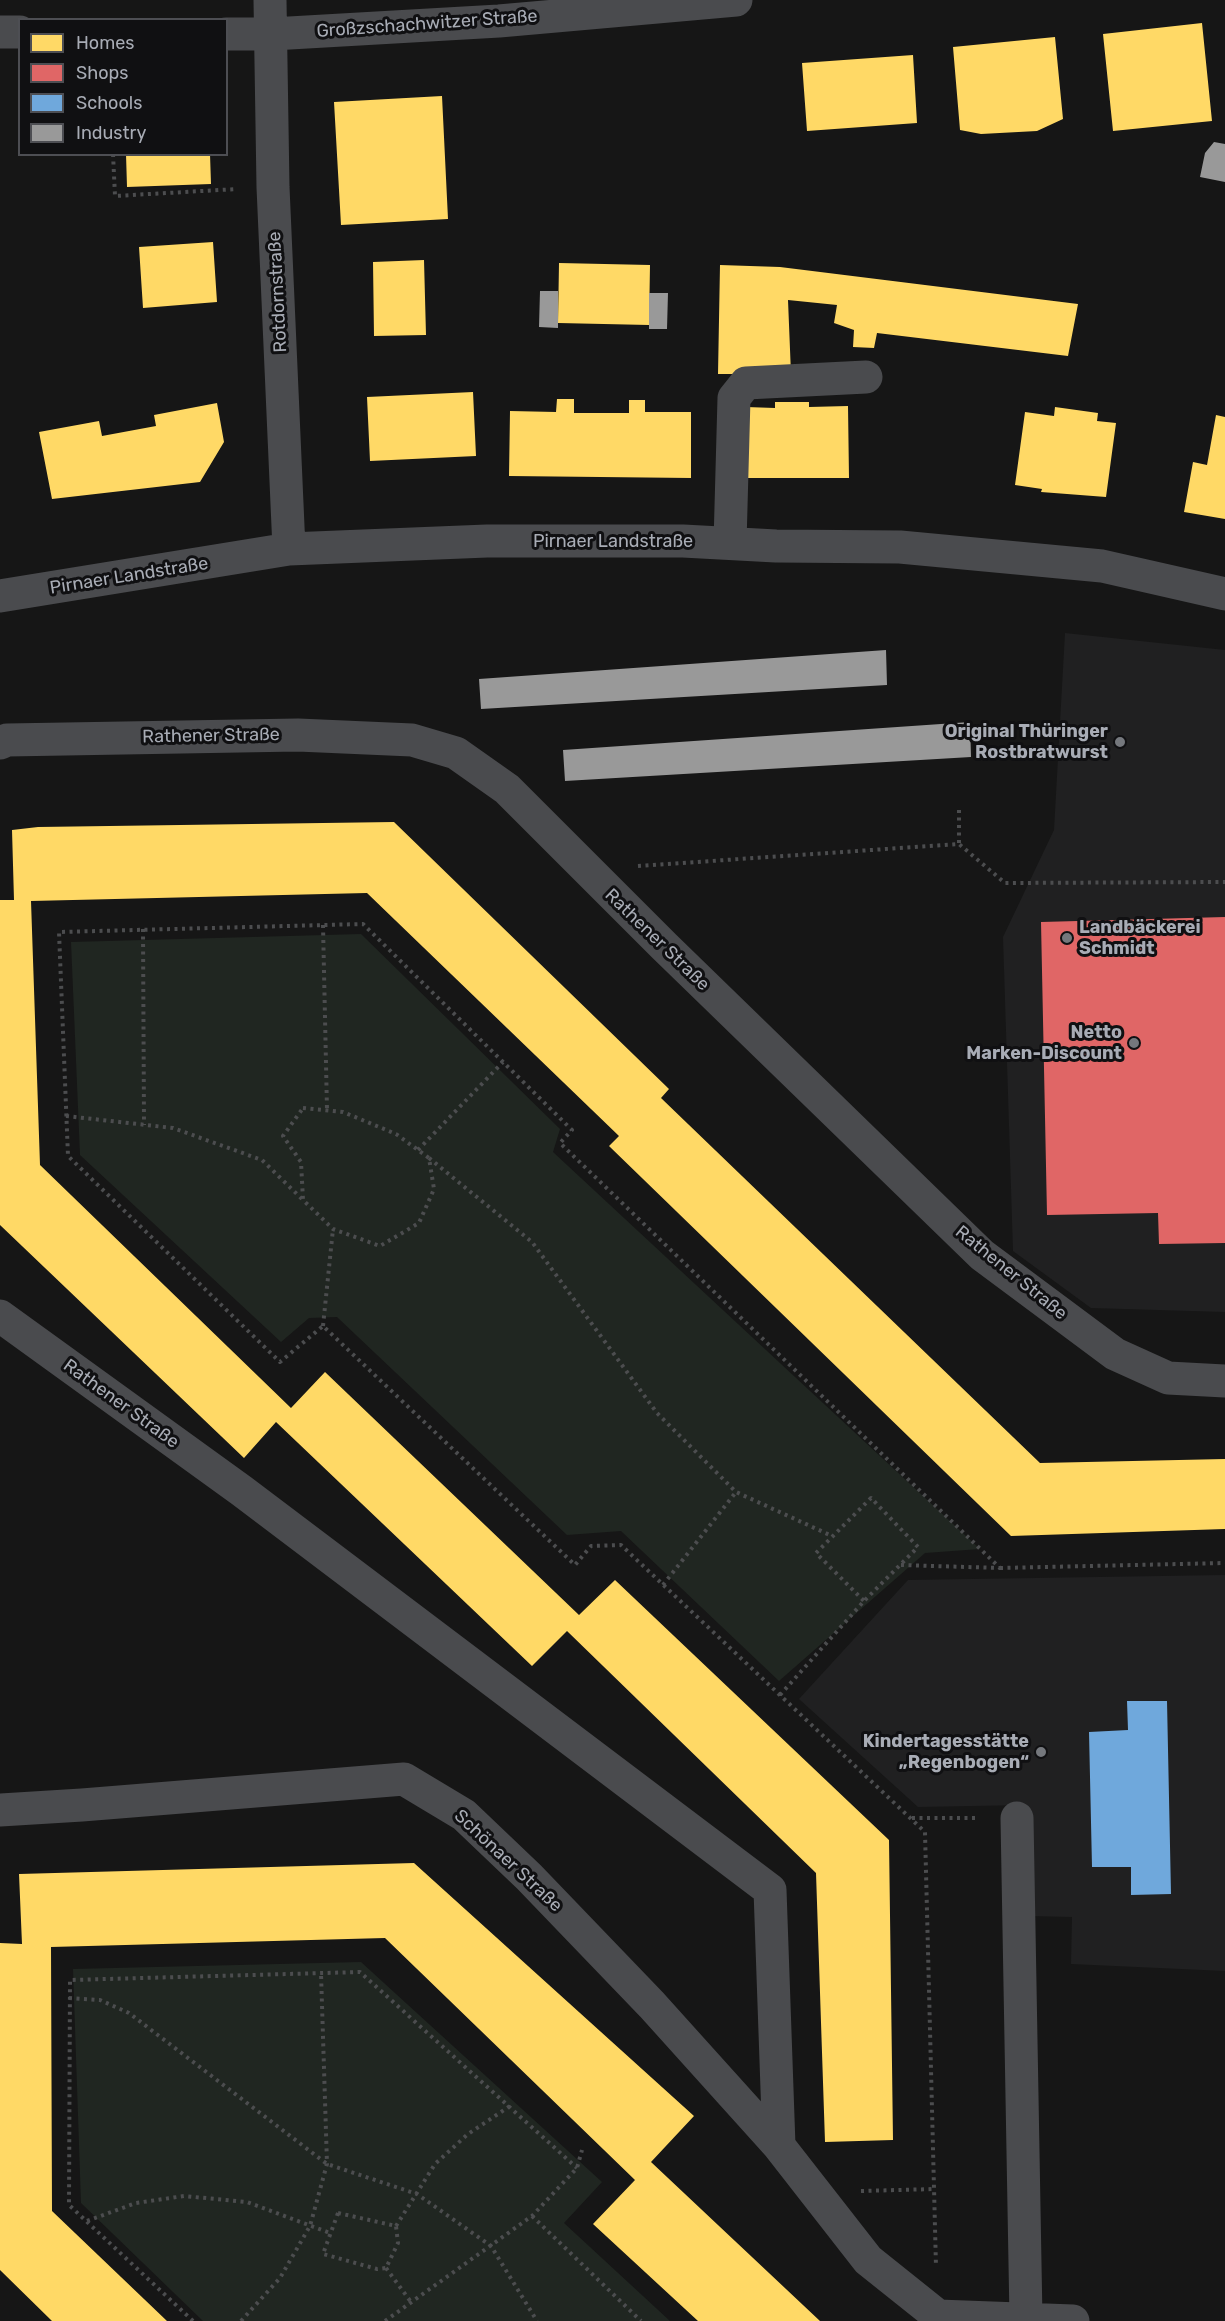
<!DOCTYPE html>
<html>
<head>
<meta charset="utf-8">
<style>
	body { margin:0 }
	#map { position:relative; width:1225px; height:2321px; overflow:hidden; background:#161616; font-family:Rubik,sans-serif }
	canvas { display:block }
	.legend { position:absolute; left:18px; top:18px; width:210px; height:138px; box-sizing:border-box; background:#101012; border:2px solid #4d4e53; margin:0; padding:8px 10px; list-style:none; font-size:18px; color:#a8acb5 }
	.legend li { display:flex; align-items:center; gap:12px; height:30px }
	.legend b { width:30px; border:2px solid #4d4e53 }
</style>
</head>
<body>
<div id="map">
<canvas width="1225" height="2321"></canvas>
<ul class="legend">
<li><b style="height:16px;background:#ffd966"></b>Homes</li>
<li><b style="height:16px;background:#e06666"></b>Shops</li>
<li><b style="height:16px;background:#6fa8dc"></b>Schools</li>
<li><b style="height:16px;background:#999"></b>Industry</li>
</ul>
</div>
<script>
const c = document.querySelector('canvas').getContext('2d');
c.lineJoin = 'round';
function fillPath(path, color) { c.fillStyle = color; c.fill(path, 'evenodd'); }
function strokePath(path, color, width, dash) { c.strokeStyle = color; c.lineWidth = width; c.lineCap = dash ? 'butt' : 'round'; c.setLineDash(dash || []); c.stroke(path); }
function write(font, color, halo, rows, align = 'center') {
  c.font = font + ' Rubik,sans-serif'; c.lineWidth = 6; c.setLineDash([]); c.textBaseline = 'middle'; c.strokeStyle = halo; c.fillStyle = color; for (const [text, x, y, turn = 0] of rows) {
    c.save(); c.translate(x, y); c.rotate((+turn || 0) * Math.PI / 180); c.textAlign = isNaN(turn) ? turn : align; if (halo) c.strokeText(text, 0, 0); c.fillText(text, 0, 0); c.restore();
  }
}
const built = new Path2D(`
	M1065,633L1225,650V1312L1091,1308L1013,1251L1003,937L1054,830Z
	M1225,1575V1971L1071,1964L1072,1917L1028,1916L1026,1805L918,1807L799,1699L908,1580Z`);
const green = new Path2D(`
	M361,934L560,1129L553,1152L980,1549L925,1553L779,1681L621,1531L567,1535L337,1317L309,1318L281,1342L80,1155L71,942Z
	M361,1962L602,2182L564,2223L670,2321H203L81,2203L73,1969Z`);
const homes = new Path2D(`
	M1202,23L1212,121L1113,131L1103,34Z
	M1055,37L1063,119L1037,131L981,134L960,130L953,47Z
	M913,55L917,123L807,131L802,63Z
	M442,96L448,219L341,225L334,102Z
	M126,154H210L211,184L127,187Z
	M213,242L217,302L143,308L139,247Z
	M424,260L426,335L374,336L373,262Z
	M559,263L650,265L649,325L558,323Z
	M720,265L780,267L1078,304L1068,356L877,333L874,348L853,347L854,330L834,323L837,305L788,300L791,374H718Z
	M473,392L476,456L370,461L367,397Z
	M557,399H574V413H629V400H645V412H691V478L509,476L510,411L556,412Z
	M775,402H809V407L848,406L849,478H746V407L775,408Z
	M217,403L224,442L200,482L52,499L39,432L99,421L102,436L156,426L154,415Z
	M1055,407L1098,413L1097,421L1116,423L1106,497L1041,492L1042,489L1015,485L1025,412L1054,416Z
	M1216,415L1225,417V519L1184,512L1193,462L1207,465Z
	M394,822L669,1089L661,1098L1040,1463L1225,1459V1529L1011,1536L609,1146L619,1136L367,893L31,901L40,1165L291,1408L325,1372L579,1615L615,1580L889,1840L893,2140L825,2142L816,1873L567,1631L532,1666L276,1422L244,1458L0,1225V900H14L12,830L38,827Z
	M414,1863L694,2116L651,2162L820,2321H698L593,2224L635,2180L385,1938L51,1947L52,2211L167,2321H52L0,2270V1943L22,1944L19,1874Z`);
const shops = new Path2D(`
	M1225,917V1243L1159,1244L1158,1213L1047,1215L1041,922Z`);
const schools = new Path2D(`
	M1127,1701H1167L1171,1894L1131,1895V1867H1092L1089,1732L1128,1730Z`);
const industry = new Path2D(`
	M1214,142L1225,144V182L1200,177L1205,153Z
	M540,291H558V328L539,327Z
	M649,293H668L667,329H649Z
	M886,650L887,685L481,709L479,679Z
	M970,722L971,757L565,781L563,750Z`);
const path = new Path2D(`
	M113,154L115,196L237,189
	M959,810V844
	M638,866L959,844L1005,883L1225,882
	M323,925L327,1110
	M143,929L144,1125
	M303,1108L343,1112L396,1134L429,1158L434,1189L419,1223L380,1246L333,1229L303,1200L301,1162L283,1136Z
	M66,1116L173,1128L262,1160L302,1199
	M418,1150L503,1062
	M429,1158L532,1242L657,1413L736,1492L832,1536
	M323,1326L333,1229
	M901,1565L1000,1568L560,1143L572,1130L363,924L59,932L68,1156L280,1362L323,1326L575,1565L591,1546L621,1545L925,1832L936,2267
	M1000,1568L1225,1563
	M663,1585L736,1492
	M780,1695L864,1601L918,1547L871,1498L816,1553L864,1601
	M912,1818H979
	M69,1998L100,2000L129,2013L327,2164L417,2194L491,2246L537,2321
	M861,2191L935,2189
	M338,2213L396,2226L398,2243L386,2268L377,2269L323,2254Z
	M532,2216L641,2321
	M87,2221L136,2203L184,2196L247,2202L330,2233
	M396,2226L435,2164L468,2134L510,2106
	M386,2268L411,2302
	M193,2321L69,2205L70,1980L360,1972L577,2168
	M241,2321L280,2278L310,2226L327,2164L321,1973
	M385,2321L532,2216L577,2168L582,2150`);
const minor = new Path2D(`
	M270,0L273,187L289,549
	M0,32H20
	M226,34H272L499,21L736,0
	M730,543L734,398L746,383L866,377
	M0,596L289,549L487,541H683L776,546L900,547L1102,566L1225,594
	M0,743L7,740L298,735L412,740L456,753L507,789L664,946L982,1255L1115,1354L1168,1378L1225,1381
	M0,1316L242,1491L770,1890L779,2146
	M0,1810L82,1805L404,1779L464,1815L529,1877L652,2005L779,2146L868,2260L938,2316L1073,2321
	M1017,1818L1026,2319`);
const markers = [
	[1120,742,6,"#75787d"],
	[1067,938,6,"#75787d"],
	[1134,1043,6,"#75787d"],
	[1041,1752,6,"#75787d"]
];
const streetNames = [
	["Großzschachwitzer Straße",427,24,-4],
	["Rotdornstraße",278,292,-93],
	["Pirnaer Landstraße",613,542],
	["Pirnaer Landstraße",129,576,-9],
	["Rathener Straße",211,736,-1],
	["Rathener Straße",657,940,44],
	["Rathener Straße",1011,1273,39],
	["Rathener Straße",121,1404,36],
	["Schönaer Straße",508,1861,43]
];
const poiNames = [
	["Original Thüringer",1108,732],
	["Rostbratwurst",1108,753],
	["Landbäckerei",1079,928,"left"],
	["Schmidt",1079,949,"left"],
	["Netto",1122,1033],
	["Marken-Discount",1122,1054],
	["Kindertagesstätte",1029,1742],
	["„Regenbogen“",1029,1763]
];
fillPath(built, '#202021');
fillPath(green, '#202621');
fillPath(homes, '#ffd966');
fillPath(shops, '#e06666');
fillPath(schools, '#6fa8dc');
fillPath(industry, '#999');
strokePath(path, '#4c4d4f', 4, [3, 4.5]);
strokePath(minor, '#4a4b4e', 33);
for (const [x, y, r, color] of markers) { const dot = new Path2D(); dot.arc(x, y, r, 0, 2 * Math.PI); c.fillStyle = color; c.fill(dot); strokePath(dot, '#101012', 2); }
write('18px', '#a8acb5', '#101012', streetNames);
write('bold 18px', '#a8acb5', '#101012', poiNames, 'right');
</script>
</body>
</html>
